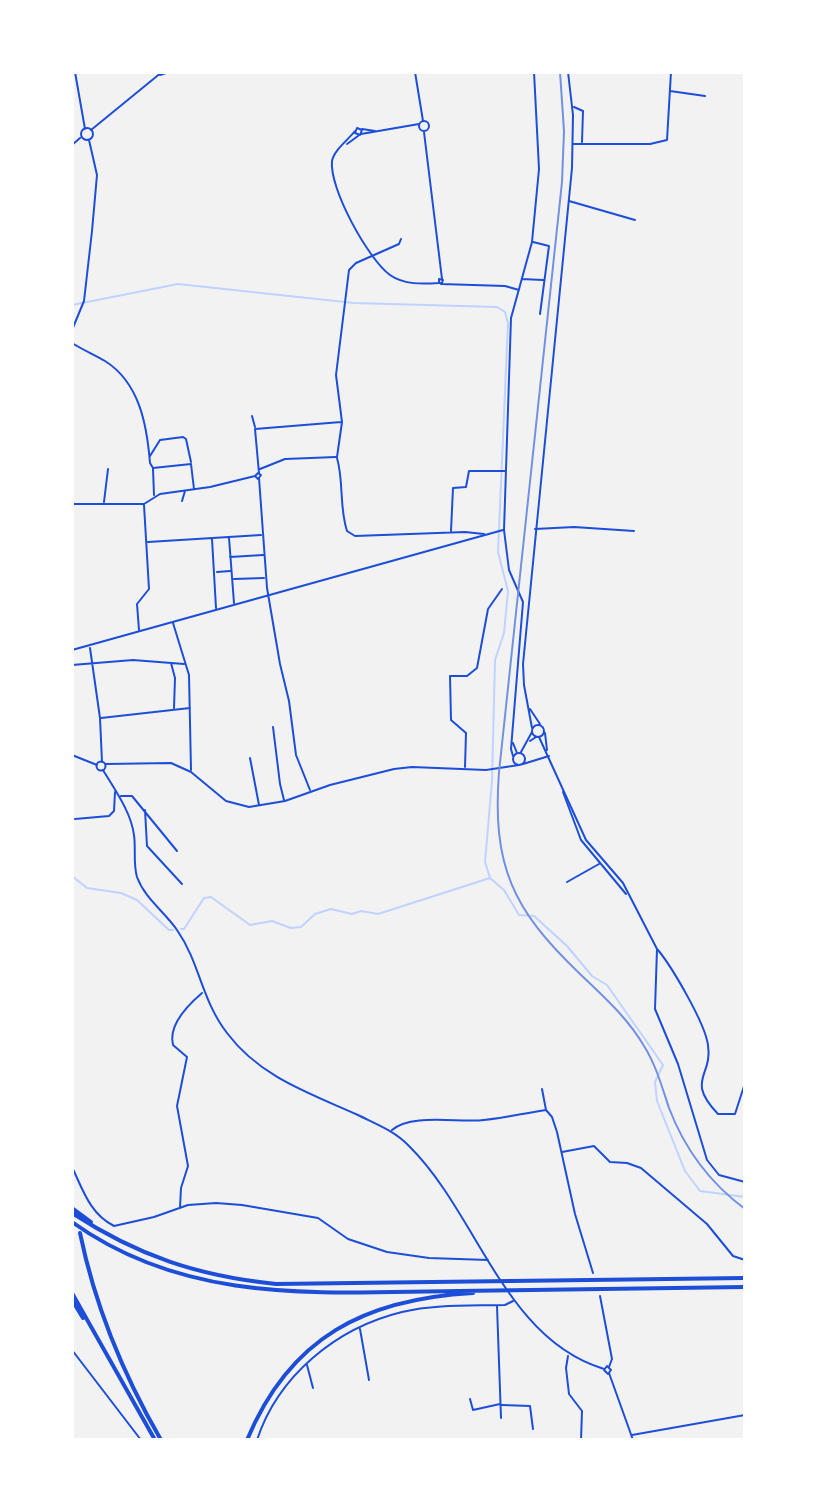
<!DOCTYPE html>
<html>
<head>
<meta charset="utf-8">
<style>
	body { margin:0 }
	#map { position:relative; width:817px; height:1512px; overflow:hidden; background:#f2f2f2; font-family:"Fira Sans",sans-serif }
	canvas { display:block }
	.frame { position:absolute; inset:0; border:74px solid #fff; pointer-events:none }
</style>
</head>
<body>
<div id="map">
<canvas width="817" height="1512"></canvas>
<div class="frame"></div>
</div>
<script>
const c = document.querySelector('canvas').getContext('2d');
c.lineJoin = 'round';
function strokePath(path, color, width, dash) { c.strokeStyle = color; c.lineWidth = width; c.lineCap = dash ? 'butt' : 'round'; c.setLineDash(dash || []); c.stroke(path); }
const stream = new Path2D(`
	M72,305L178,284L354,303L497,307L505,312L508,323L498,552L508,591L504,633L495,660L492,781L485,862L490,878L504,890L519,915L534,916L567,946L592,976L607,985L663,1065L655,1082L657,1101L685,1171L700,1191L745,1197
	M72,876L87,888L121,893L137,900L169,930H173
	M181,929H184L204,898L211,897L250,925L272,921L291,928L301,927L315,914L331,909L352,914L361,911L378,914L490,878`);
const minor = new Path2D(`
	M75,72L85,129
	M415,72L423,121
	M670,91L705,96
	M574,107L583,111L582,142
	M419 126a5 5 0 1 1 10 0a5 5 0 1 1-10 0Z
	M357,128L362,130L360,135L355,133Z
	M362,129L375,131
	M355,131C348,140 334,150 332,161C329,188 368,259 390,275C404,285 423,284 439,283
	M424,132L442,279
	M361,134L419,124
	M347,144L358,136
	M573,144H650L667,140L671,72
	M569,201L635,220
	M533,242L549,246L540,314
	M439,279L443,280L442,283H439Z
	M522,279L543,280
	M441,284L505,286L519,290
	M72,330L84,301L92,231L97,175L89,140
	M72,343C83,350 95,355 105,361C140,383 147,426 150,463L153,468L191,464L194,489
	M252,416L255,427
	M150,456L160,440L183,437L186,439L191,462
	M337,457L342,422L336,375L349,270L356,263L399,244L401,239
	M337,458C344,482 339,507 347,531L355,536L465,532L484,534
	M153,469L154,495
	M260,469L285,459L336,457
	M258,473L261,475L258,479L255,476Z
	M259,473L255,429L341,422
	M259,478L267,588L280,664L289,701L296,755L310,790
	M182,501L185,491
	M104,502L108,469
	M72,504H144L160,494L210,487L255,476
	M535,529L574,527L634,531
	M451,531L453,488L466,487L469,471H505
	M229,538L234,603
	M212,539L216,608
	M148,542L261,535
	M230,557L263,555
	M217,572L230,571
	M234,579L264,578
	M173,623L189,675L191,770
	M139,630L137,604L149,589L144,505
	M90,648L100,718L102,762
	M72,650L503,530
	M171,663L175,678L174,708
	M72,665L133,660L184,664
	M101,718L190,708
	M273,727L280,784L284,800
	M513,743L517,753
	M513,756L511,749L523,602L509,570L504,530L511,318L532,242L539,169L534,72
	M250,758L259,805
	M523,764L549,756
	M465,767L466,733L451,720L450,676H467L477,668L488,609L502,589
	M103,770C115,790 131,812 134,835C136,849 133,864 137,877C145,899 165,912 177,930C200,963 201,999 227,1033C260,1077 309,1093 358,1115C376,1124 395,1131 409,1146C478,1214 504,1339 604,1369
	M563,792L581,840L626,894
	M121,796H132L177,851
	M145,810L147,846L182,884
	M75,819L109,816L114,811L115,792
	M567,882L599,864
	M658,950C672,967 705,1023 708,1045C713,1077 685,1079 718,1114H735L745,1083
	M542,1089L546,1110L552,1117L557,1132L575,1214L593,1273
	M392,1130C411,1113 459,1123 484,1120C505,1118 525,1113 546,1110
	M562,1152L594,1146L610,1162L627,1163L641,1168L707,1224L733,1256L745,1260
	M72,1167C83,1190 90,1214 114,1226L154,1217L188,1205L216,1203L242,1205L318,1218L348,1239L387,1252L429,1258L488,1260
	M180,1208L181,1188L188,1166L177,1106L187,1057L173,1045C168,1026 188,1005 202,993
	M600,1296L612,1359L609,1367
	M497,1306L501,1418
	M360,1329L369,1380
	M568,1356L566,1368L569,1394L582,1411L581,1440
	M307,1365L313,1388
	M607,1366L611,1370L608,1374L604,1370Z
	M609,1373L633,1440
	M470,1399L473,1410L500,1404
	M502,1405L530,1406L533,1429
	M632,1435L745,1415
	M257,1440C278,1376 336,1328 402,1312C435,1304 471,1306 505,1305L513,1301`);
const tertiary = new Path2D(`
	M176,72H182
	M160,75L169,72
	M81 134a6 6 0 1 1 12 0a6 6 0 1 1-12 0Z
	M91,130L162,72
	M72,145L80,138
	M530,741L536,737
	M521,752L532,732
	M513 759a6 6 0 1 1 12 0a6 6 0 1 1-12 0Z
	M72,755L97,765
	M96.5 766a4.5 4.5 0 1 1 9 0a4.5 4.5 0 1 1-9 0Z
	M106,764L171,763L191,772L226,801L249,807L285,801L330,785L394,769L412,767L486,770L519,765
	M72,1350L141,1440`);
const secondary = new Path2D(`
	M530,709L540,724
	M532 731a6 6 0 1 1 12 0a6 6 0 1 1-12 0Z
	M532,728L524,685L523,664L572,168L573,115L568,72
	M545,733L547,750
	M539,737L586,840L623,883L657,949L655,1009L678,1064L707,1160L719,1175L745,1182`);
const motorway = new Path2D(`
	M72,1208L91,1222
	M72,1213C138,1256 198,1276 276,1284L745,1278
	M72,1222C189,1306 323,1292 459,1291C554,1290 650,1288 745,1287
	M80,1233C95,1306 124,1376 161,1440
	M72,1293L155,1440
	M72,1300L83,1318
	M247,1440C290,1337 365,1299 473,1293`);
const rail = new Path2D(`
	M560,72L564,131L562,182L499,772C492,865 512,909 579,973C603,996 627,1017 644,1046C656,1065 662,1087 669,1108C685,1150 710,1183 745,1209`);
strokePath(stream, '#bfd3fe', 2);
strokePath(minor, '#1d4ed8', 2);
strokePath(tertiary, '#1d4ed8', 2);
strokePath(secondary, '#1d4ed8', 2);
strokePath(motorway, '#1d4ed8', 4);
strokePath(rail, '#7290e2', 2);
</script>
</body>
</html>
